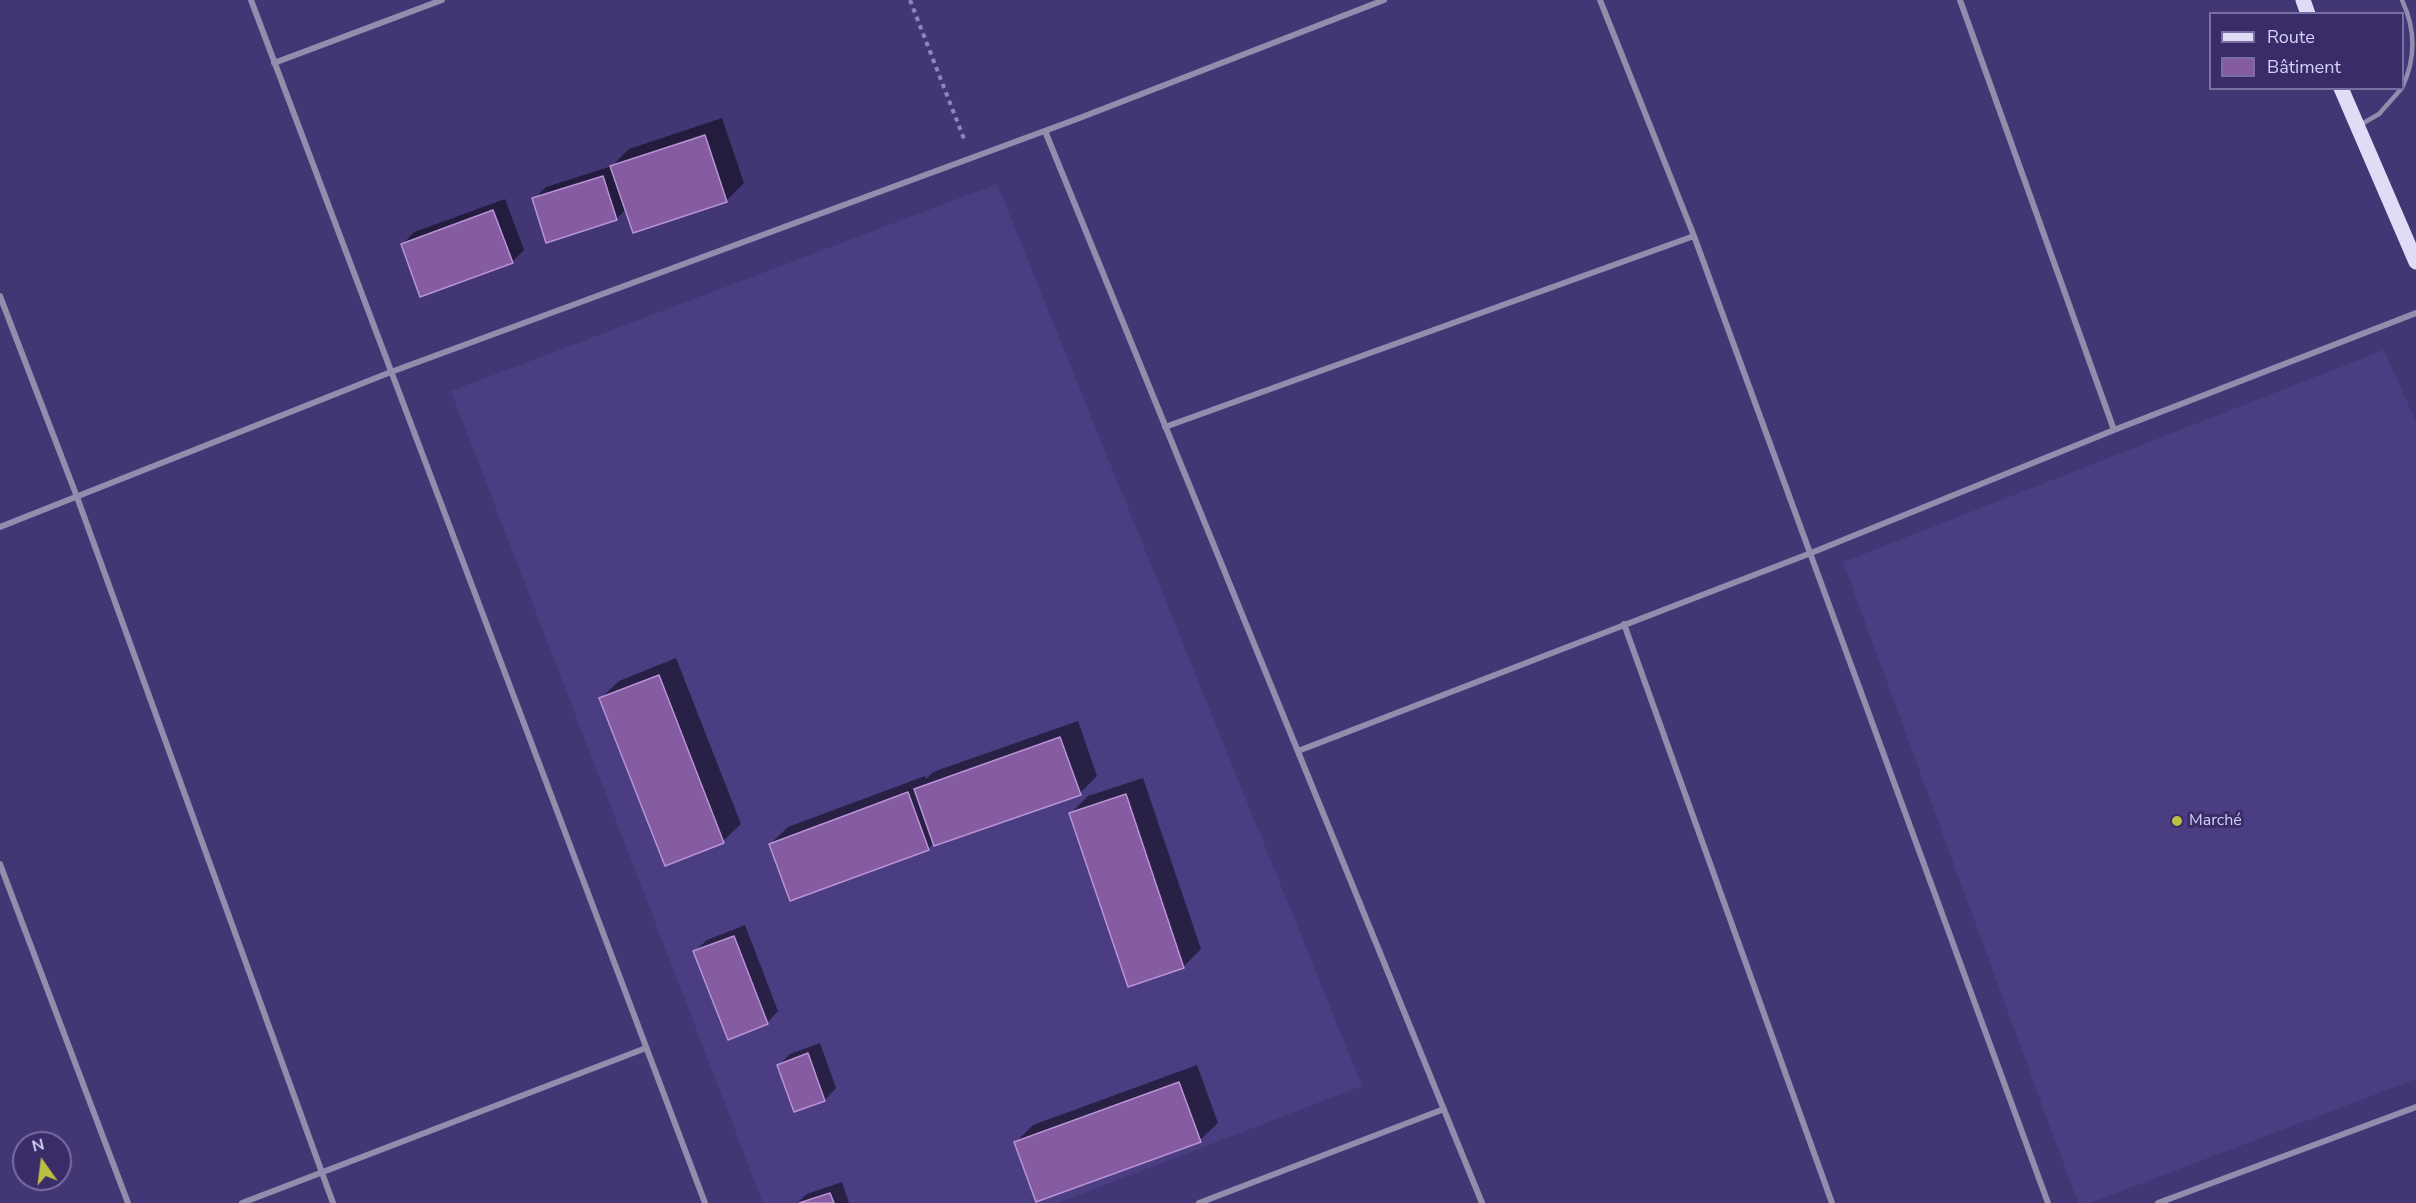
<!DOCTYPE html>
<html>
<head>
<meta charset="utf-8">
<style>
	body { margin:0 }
	#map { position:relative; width:2416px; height:1203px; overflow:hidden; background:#433674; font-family:"Nunito Sans",sans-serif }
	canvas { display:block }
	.legend { position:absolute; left:2209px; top:12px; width:195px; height:78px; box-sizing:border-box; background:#392c68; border:2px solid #786ea1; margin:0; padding:8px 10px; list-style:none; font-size:18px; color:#d6d2f7 }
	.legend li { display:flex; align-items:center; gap:12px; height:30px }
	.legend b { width:30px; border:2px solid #786ea1 }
	.north { position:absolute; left:12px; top:1131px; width:60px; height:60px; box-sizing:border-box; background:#392c68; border:2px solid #786ea1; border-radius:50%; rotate:346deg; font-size:16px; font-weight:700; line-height:24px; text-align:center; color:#d6d2f7 }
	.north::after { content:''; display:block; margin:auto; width:21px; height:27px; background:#bdbf43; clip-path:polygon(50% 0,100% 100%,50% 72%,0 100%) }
</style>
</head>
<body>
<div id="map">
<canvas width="2416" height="1203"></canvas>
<ul class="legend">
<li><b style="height:8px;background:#dfdcf6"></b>Route</li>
<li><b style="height:16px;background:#855ba1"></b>Bâtiment</li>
</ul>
<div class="north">N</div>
</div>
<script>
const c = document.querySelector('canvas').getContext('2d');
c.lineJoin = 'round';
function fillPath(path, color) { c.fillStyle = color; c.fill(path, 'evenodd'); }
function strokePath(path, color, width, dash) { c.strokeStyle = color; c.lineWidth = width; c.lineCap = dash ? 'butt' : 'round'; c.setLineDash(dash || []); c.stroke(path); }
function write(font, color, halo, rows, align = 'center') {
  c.font = font + ' "Nunito Sans",sans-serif'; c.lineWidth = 6; c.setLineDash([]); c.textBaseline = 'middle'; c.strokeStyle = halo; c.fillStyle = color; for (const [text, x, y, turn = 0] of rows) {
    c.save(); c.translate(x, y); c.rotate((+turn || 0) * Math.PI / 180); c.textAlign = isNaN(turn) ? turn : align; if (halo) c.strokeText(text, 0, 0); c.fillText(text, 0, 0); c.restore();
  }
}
const built = new Path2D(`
	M997,184L1362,1086L1058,1203H763L451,391Z
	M2384,350L2416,422V1079L2090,1203H2078L1843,562Z`);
const shadow = new Path2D(`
	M722,118L744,183L726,201L626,209L617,218L547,241L534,199L546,187L612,166L629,149Z
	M505,199L524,250L512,262L403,244L414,232Z
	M676,658L741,824L723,841L601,698L619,681Z
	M1078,721L1097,776L1080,793L935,842L928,849L770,844L788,827L925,776L926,779L933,772Z
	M1143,778L1201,949L1184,966L1129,985L1070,814L1088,796Z
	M745,925L778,1011L767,1023L695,951L707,940Z
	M820,1043L836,1088L825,1100L779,1065L790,1054Z
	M1197,1065L1218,1123L1200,1140L1015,1143L1033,1125Z
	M842,1182L849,1203H797L807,1194Z`);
const building = new Path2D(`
	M705,135L727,202L633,233L610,166Z
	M603,176L617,220L546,243L532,198Z
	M493,210L513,263L420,297L401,244Z
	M659,675L724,843L665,866L599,698Z
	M1060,737L1081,795L934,846L914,789Z
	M908,792L929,850L790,901L769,844Z
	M1126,794L1184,968L1128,987L1069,813Z
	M734,936L768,1024L728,1040L693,951Z
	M808,1053L825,1101L794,1112L777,1065Z
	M1179,1082L1201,1142L1036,1202L1014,1142Z
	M830,1193L834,1203H799Z`);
const path = new Path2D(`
	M910,0L964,139`);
const lane = new Path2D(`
	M2402,0C2416,30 2416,59 2402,88
	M2360,125L2379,114L2402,88`);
const street = new Path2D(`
	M251,0L705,1203
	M1600,0L1694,236L2048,1203
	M1960,0L2114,430
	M274,63L442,0
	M1045,131L1482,1203
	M0,296L77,497L333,1203
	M1165,427L1694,236
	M0,527L391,372L1077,119L1384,0
	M1624,624L1832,1203
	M1298,751L1811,553L2114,430L2416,313
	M0,864L128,1203
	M242,1203L646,1048
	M1199,1203L1444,1109
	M2158,1203L2416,1107`);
const primary = new Path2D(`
	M2303,0L2308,14
	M2341,88L2416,262`);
const markers = [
	[2177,821,6,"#bdbf43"]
];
const poiNames = [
	["Marché",2189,821]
];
fillPath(built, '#4b3d82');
fillPath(shadow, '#0007');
fillPath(building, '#855ba1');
strokePath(building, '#b993d5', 1.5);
strokePath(path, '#8e86b7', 4, [4.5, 4.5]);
strokePath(lane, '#918dad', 4.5);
strokePath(street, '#918dad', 6);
strokePath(primary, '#dfdcf6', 15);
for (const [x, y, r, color] of markers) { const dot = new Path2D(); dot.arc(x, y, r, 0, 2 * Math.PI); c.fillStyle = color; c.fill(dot); strokePath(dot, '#392c68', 2); }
write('16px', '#d6d2f7', '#392c68', poiNames, 'left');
</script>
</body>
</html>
